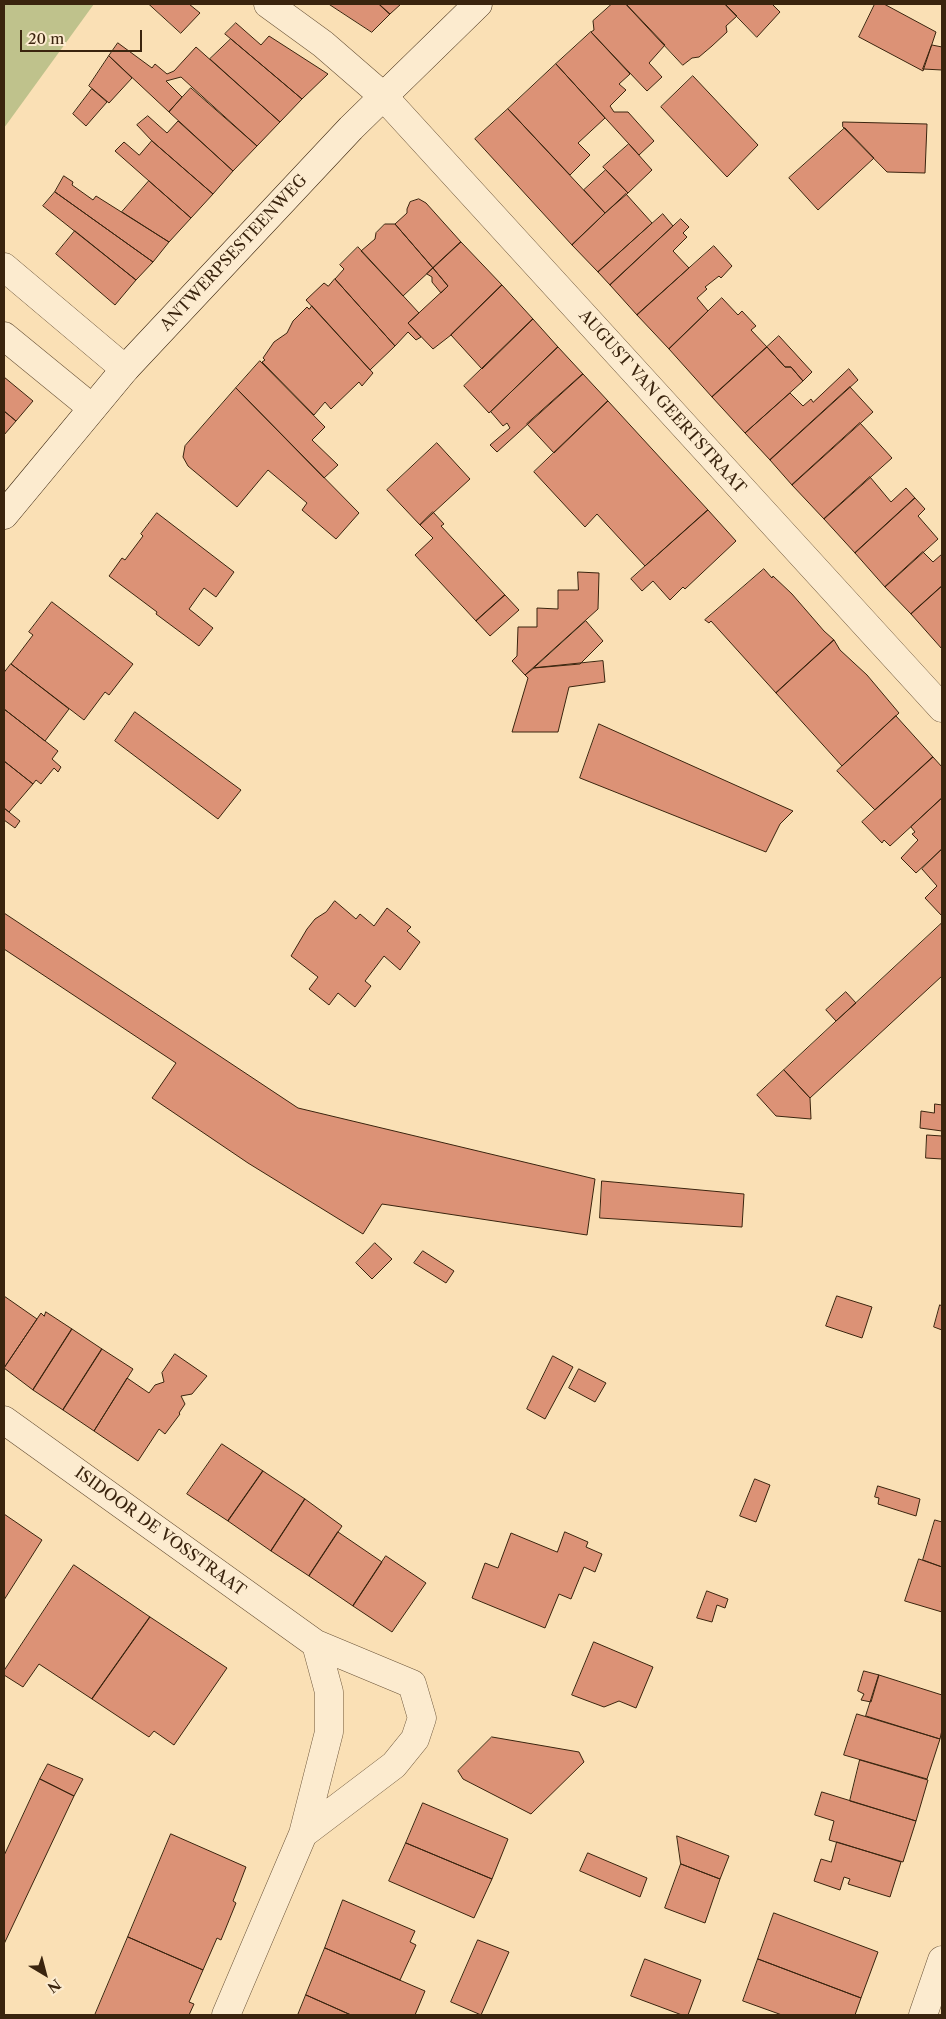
<!DOCTYPE html>
<html>
<head>
<meta charset="utf-8">
<style>
	body { margin:0 }
	#map { position:relative; width:946px; height:2019px; overflow:hidden; background:#fae0b5; font-family:"Libre Caslon Text",serif }
	canvas { display:block }
	.frame { position:absolute; inset:0; border:5px solid #3a240e; pointer-events:none }
	.north { position:absolute; left:20px; top:1949px; width:50px; height:50px; -webkit-text-stroke:4px #fcebcf; paint-order:stroke; rotate:143deg; font-size:14px; font-weight:700; line-height:20px; text-align:center; color:#3a240e }
	.north::after { content:''; display:block; margin:auto; width:18px; height:22px; background:#3a240e; clip-path:polygon(50% 0,100% 100%,50% 72%,0 100%) }
	.scale { position:absolute; left:20px; top:30px; width:122px; height:22px; box-sizing:border-box; border:2px solid #3a240e; border-top:0; padding-left:6px; font-size:15px; line-height:18px; white-space:nowrap; color:#3a240e; -webkit-text-stroke:4px #fcebcf; paint-order:stroke }
</style>
</head>
<body>
<div id="map">
<canvas width="946" height="2019"></canvas>
<div class="frame"></div>
<div class="north">N</div>
<div class="scale">20 m</div>
</div>
<script>
const c = document.querySelector('canvas').getContext('2d');
c.lineJoin = 'round';
function fillPath(path, color) { c.fillStyle = color; c.fill(path, 'evenodd'); }
function strokePath(path, color, width, dash) { c.strokeStyle = color; c.lineWidth = width; c.lineCap = dash ? 'butt' : 'round'; c.setLineDash(dash || []); c.stroke(path); }
function write(font, color, halo, rows, align = 'center') {
  c.font = font + ' "Libre Caslon Text",serif'; c.lineWidth = 4.5; c.setLineDash([]); c.textBaseline = 'middle'; c.strokeStyle = halo; c.fillStyle = color; for (const [text, x, y, turn = 0] of rows) {
    c.save(); c.translate(x, y); c.rotate((+turn || 0) * Math.PI / 180); c.textAlign = isNaN(turn) ? turn : align; if (halo) c.strokeText(text, 0, 0); c.fillText(text, 0, 0); c.restore();
  }
}
const green = new Path2D(`
	M4,4H94L4,128Z`);
const building = new Path2D(`
	M149,4H189L200,13L181,33Z
	M329,4H379L390,14L372,32Z
	M379,4H401L390,14Z
	M612,4H626L665,45L649,63L662,77L647,91L591,32L594,30L593,21Z
	M626,4H725L737,16L726,26L727,32L712,46L699,57L692,58L683,65Z
	M725,4H772L780,12L757,37Z
	M875,4H884L936,32L923,71L859,37Z
	M236,23L261,45L269,36L328,74L302,99L225,34Z
	M591,32L630,74L619,84L626,90L610,106L614,112H628L654,141L639,155L556,64Z
	M231,39L302,99L280,122L210,59Z
	M118,43L152,68L155,64L167,74L174,71L196,47L280,122L257,146L181,77L166,81L182,97L169,112L109,56Z
	M932,45L942,47V70L923,69Z
	M109,56L132,78L109,103L89,86Z
	M556,64L605,118L578,143L590,155L570,175L508,109Z
	M693,76L758,145L727,177L661,107Z
	M191,88L257,146L233,171L169,112Z
	M92,89L107,102L86,126L73,114Z
	M508,109L605,213L572,245L475,139Z
	M148,116L167,133L178,121L233,171L213,194L152,141L137,125Z
	M843,122L927,124L925,173L887,172L843,127Z
	M845,128L874,158L818,210L789,178Z
	M152,141L213,194L191,218L115,151L124,142L139,155Z
	M629,144L652,170L628,193L603,167Z
	M606,170L628,193L605,213L584,190Z
	M64,176L73,182L72,185L93,200L96,196L169,242L153,262L55,192Z
	M149,181L191,218L169,242L122,212Z
	M55,192L153,262L136,280L43,206Z
	M626,194L652,223L598,272L572,245Z
	M419,199L426,203L461,242L433,268L395,224L407,213V209L410,202Z
	M663,214L673,226L610,285L598,272Z
	M681,219L689,227L683,233L687,237L673,251L689,268L637,315L610,285Z
	M385,224H395L433,268L403,296L361,251L375,239L376,233Z
	M75,231L136,280L115,305L56,254Z
	M461,242L502,285L451,335L433,349L408,323L448,286L433,268Z
	M714,246L732,266L721,278L719,276L705,287L707,289L697,298L708,311L669,349L637,315Z
	M358,247L419,313L408,323L421,337L416,340L408,332L395,346L335,279L344,269L340,265Z
	M433,268L448,286L441,293L432,282V277L427,274Z
	M335,279L395,346L370,370L306,300L324,283L328,286Z
	M502,285L533,319L482,369L451,335Z
	M722,298L738,315L742,311L756,326L751,330L767,347L712,397L669,349Z
	M312,306L373,373L362,386L359,382L331,409L325,402L314,415L262,362L265,360L263,358L274,342L287,333L293,321L307,307L309,309Z
	M533,319L558,347L489,413L464,386Z
	M779,336L812,372L803,381L791,367H785L767,347Z
	M558,347L583,374L497,452L490,445L510,428L507,423L503,426L491,412Z
	M767,347L785,367H791L803,381L745,433L712,397Z
	M260,361L325,427L312,440L338,465L324,478L236,388Z
	M849,369L858,380L770,460L745,433L790,393L803,406L811,399L813,402Z
	M583,374L608,401L554,453L527,424Z
	M4,377L33,401L16,421L4,411Z
	M850,387L873,412L792,485L770,460Z
	M236,388L359,513L336,539L302,510L307,503L268,470L237,507L188,466L183,457L185,446Z
	M608,401L708,510L645,566L597,514L585,527L534,472Z
	M4,411L16,421L4,435Z
	M860,423L892,458L824,519L792,485Z
	M437,443L470,479L420,525L387,490Z
	M870,477L891,502L906,488L915,498L855,553L824,519Z
	M915,498L925,509L918,516L938,539L885,587L855,553Z
	M708,510L736,541L685,589L683,587L670,600L653,581L642,591L631,579Z
	M433,512L444,524L441,526L505,595L476,621L415,555L433,538L420,525Z
	M157,513L234,572L216,597L204,588L189,609L213,628L199,646L156,614L157,612L109,576L122,558L125,560L143,536L141,534Z
	M923,552L933,562L942,554V586L911,614L885,587Z
	M764,569L772,578L773,576L792,594L824,631L834,640L776,693L711,621L709,623L705,620Z
	M578,572L599,573L598,609L525,675L512,661L517,656L518,627H537V608L558,609V590H578Z
	M942,586V649L911,614Z
	M505,595L519,610L490,636L476,621Z
	M52,602L133,664L109,695L105,692L84,720L11,664L33,635L29,632Z
	M586,621L603,641L580,664L534,668Z
	M834,640L840,650L867,675L899,713L842,766L776,693Z
	M603,661L605,682L569,687L558,732H512L528,678L525,675L534,668Z
	M11,664L69,709L45,741L4,709V673Z
	M4,709L58,751L52,759L61,767L58,772L54,768L41,784L36,780L33,784L4,761Z
	M135,712L241,790L218,819L115,741Z
	M896,716L933,757L875,810L837,771Z
	M599,724L793,811L780,824L766,852L580,778Z
	M933,757L942,767V798L890,846L884,840L882,843L862,822Z
	M4,761L33,784L9,812L4,808Z
	M942,798V849L916,873L901,858L918,840L912,834L915,832L911,827Z
	M4,808L20,821L15,828L4,820Z
	M942,849V916L925,898L937,886L922,869Z
	M335,901L356,919L360,914L374,926L387,908L411,927L407,931L420,942L400,970L384,956L365,981L371,986L355,1007L338,993L329,1005L309,989L318,977L291,956L307,929L315,919L326,912Z
	M4,913L298,1108L595,1179L587,1235L382,1204L363,1234L248,1163L152,1098L176,1063L4,949Z
	M941,924L942,926V976L810,1098L784,1070Z
	M846,992L856,1003L836,1021L826,1010Z
	M784,1070L810,1098L811,1119L776,1116L757,1095Z
	M935,1104L942,1105V1131L920,1128L921,1111L934,1113Z
	M927,1135L942,1136V1159L926,1158Z
	M602,1181L744,1194L742,1227L600,1218Z
	M375,1243L392,1259L372,1279L356,1263Z
	M423,1251L454,1271L446,1283L414,1263Z
	M4,1296L37,1319L4,1368Z
	M837,1296L872,1307L862,1338L826,1326Z
	M940,1305L942,1306V1330L934,1327Z
	M46,1312L72,1329L33,1390L4,1368L41,1313L44,1316Z
	M72,1329L102,1349L63,1410L33,1390Z
	M102,1349L133,1369L94,1431L63,1410Z
	M175,1354L207,1376L192,1394L181,1396L185,1404L179,1413L180,1414L165,1434L159,1429L138,1461L94,1431L127,1378L149,1393L155,1385L164,1382L162,1373Z
	M553,1356L573,1367L545,1419L527,1409Z
	M579,1369L606,1383L595,1402L569,1388Z
	M222,1444L263,1471L228,1521L187,1494Z
	M263,1471L305,1499L271,1551L228,1521Z
	M755,1479L770,1485L756,1522L740,1516Z
	M878,1486L920,1499L916,1516L878,1504L879,1498L875,1497Z
	M305,1499L342,1526L309,1576L271,1551Z
	M4,1514L42,1540L4,1600Z
	M935,1520L942,1522V1567L923,1560Z
	M338,1532L382,1562L353,1606L309,1576Z
	M565,1532L588,1542L586,1547L602,1554L595,1572L584,1567L571,1599L559,1594L545,1628L472,1598L485,1563L498,1568L511,1533L557,1552Z
	M386,1556L426,1583L392,1632L353,1606Z
	M919,1559L942,1567V1612L905,1601Z
	M74,1565L150,1617L92,1699L39,1664L23,1687L4,1675V1671Z
	M707,1591L728,1599L725,1608L717,1605L712,1622L697,1618Z
	M150,1617L227,1668L174,1745L154,1731L149,1737L92,1699Z
	M594,1642L653,1667L636,1708L619,1701L604,1707L572,1695Z
	M864,1671L879,1675L871,1702L861,1700L864,1694L858,1691Z
	M879,1675L942,1695V1730L940,1739L866,1716Z
	M857,1714L940,1739L927,1779L844,1755Z
	M492,1737L579,1752L584,1762L531,1814L463,1779L458,1771Z
	M860,1760L928,1780L916,1821L850,1801Z
	M48,1764L83,1779L74,1796L40,1779Z
	M40,1779L74,1796L4,1944V1856Z
	M822,1792L916,1821L903,1862L829,1840L834,1821L815,1815Z
	M423,1803L508,1839L492,1879L406,1843Z
	M171,1834L246,1867L233,1901L236,1903L221,1940L217,1938L203,1970L128,1937Z
	M677,1836L729,1856L720,1879L681,1864Z
	M837,1842L901,1862L890,1897L848,1884L850,1879L844,1877L840,1890L814,1881L821,1859L831,1862Z
	M406,1843L492,1879L474,1918L389,1881Z
	M588,1853L647,1878L640,1897L580,1871Z
	M681,1864L720,1879L705,1923L665,1908Z
	M343,1900L415,1931L410,1942L416,1945L400,1980L325,1948Z
	M774,1913L878,1952L861,1998L758,1959Z
	M128,1937L203,1970L189,2002L194,2004L189,2015H95Z
	M478,1940L509,1952L481,2015L451,2002Z
	M325,1948L425,1991L415,2015H351L306,1995Z
	M645,1959L701,1980L688,2015H682L631,1996Z
	M758,1959L861,1998L855,2015H782L743,2001Z
	M306,1995L351,2015H298Z`);
const street = new Path2D(`
	M268,4L323,44L383,96L942,708
	M4,267L125,369
	M4,336L92,408
	M4,1420L316,1644L329,1692V1732L303,1834L226,2015
	M303,1834L394,1765L415,1739L422,1718L412,1684L316,1644
	M923,2015L942,1960`);
const secondary = new Path2D(`
	M4,515L125,369L351,128L478,4`);
const streetNames = [
	["ANTWERPSESTEENWEG",234,253,-47],
	["AUGUST VAN GEERTSTRAAT",662,402,48],
	["ISIDOOR DE VOSSTRAAT",160,1532,36]
];
fillPath(green, '#bfc28c');
fillPath(building, '#dc9276');
strokePath(building, '#3a240e', 1);
strokePath(street, '#6a5338', 29);
strokePath(secondary, '#3a240e', 29);
strokePath(street, '#fcebcf', 28);
strokePath(secondary, '#fcebcf', 28);
write('16px', '#3a240e', '#fcebcf', streetNames);
</script>
</body>
</html>
